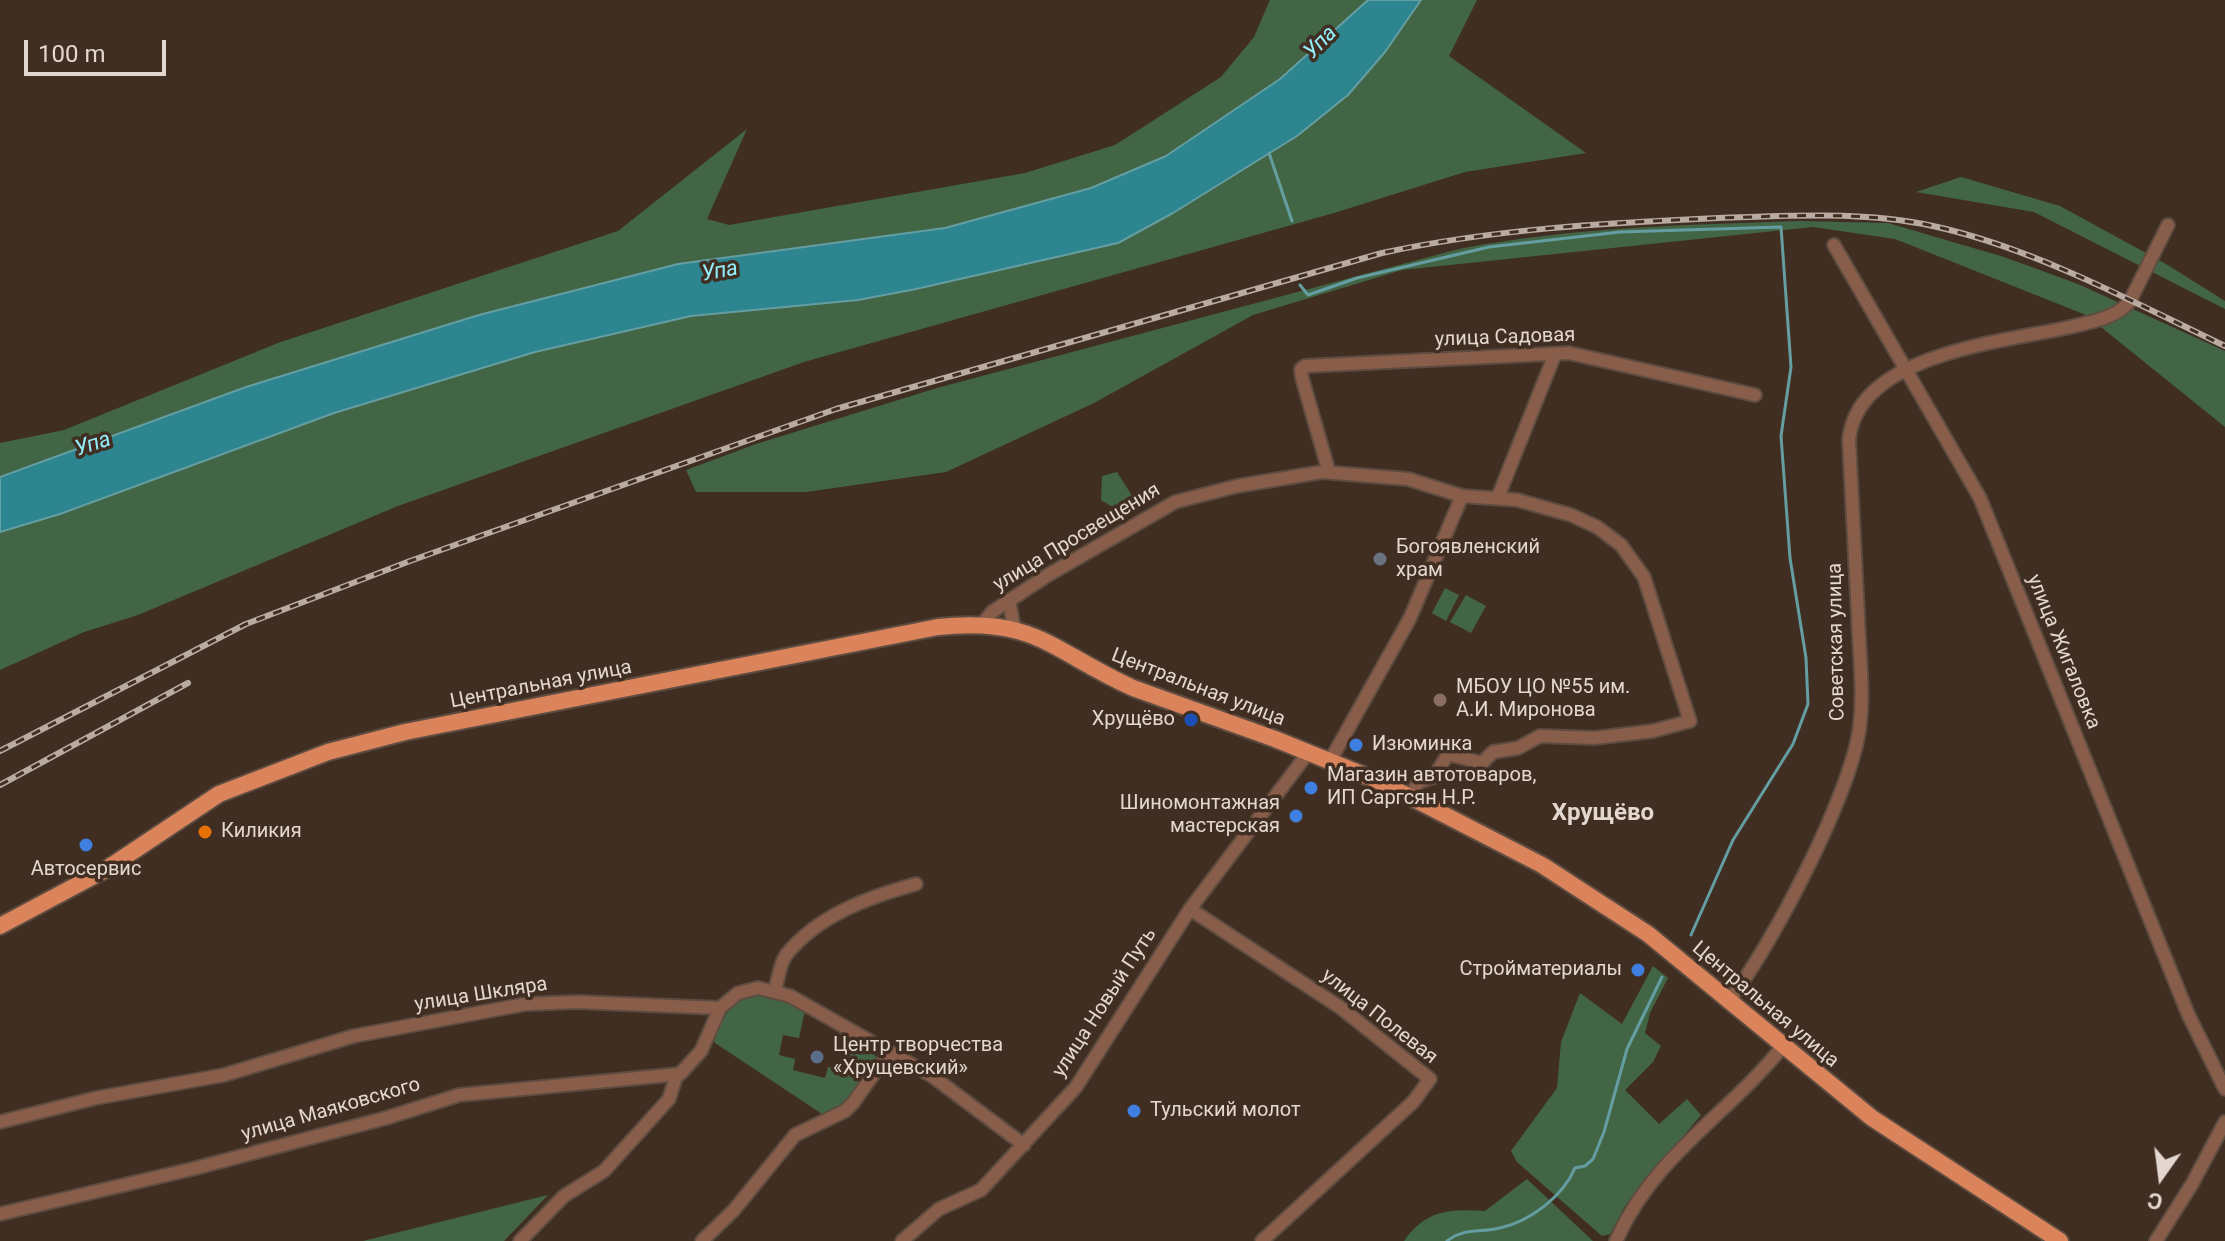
<!DOCTYPE html>
<html>
<head>
<meta charset="utf-8">
<style>
	body { margin:0 }
	#map { position:relative; width:2225px; height:1241px; overflow:hidden; background:#412e22; font-family:Roboto,sans-serif }
	canvas { display:block }
	.north { position:absolute; left:2121px; top:1137px; width:80px; height:80px; -webkit-text-stroke:6px #412e22; paint-order:stroke; rotate:194deg; font-size:22px; font-weight:700; line-height:32px; text-align:center; color:#e3d7cf }
	.north::after { content:''; display:block; margin:auto; width:28px; height:36px; background:#e3d7cf; clip-path:polygon(50% 0,100% 100%,50% 72%,0 100%) }
	.scale { position:absolute; left:24px; top:40px; width:142px; height:36px; box-sizing:border-box; border:4px solid #e3d7cf; border-top:0; padding-left:10px; font-size:24px; line-height:28px; white-space:nowrap; color:#e3d7cf; -webkit-text-stroke:6px #412e22; paint-order:stroke }
</style>
</head>
<body>
<div id="map">
<canvas width="2225" height="1241"></canvas>
<div class="north">С</div>
<div class="scale">100 m</div>
</div>
<script>
const c = document.querySelector('canvas').getContext('2d');
c.lineJoin = 'round';
function fillPath(path, color) { c.fillStyle = color; c.fill(path, 'evenodd'); }
function strokePath(path, color, width, dash) { c.strokeStyle = color; c.lineWidth = width; c.lineCap = dash ? 'butt' : 'round'; c.setLineDash(dash || []); c.stroke(path); }
function write(font, color, halo, rows, align = 'center') {
  c.font = font + ' Roboto,sans-serif'; c.lineWidth = 7; c.setLineDash([]); c.textBaseline = 'middle'; c.strokeStyle = halo; c.fillStyle = color; for (const [text, x, y, turn = 0] of rows) {
    c.save(); c.translate(x, y); c.rotate((+turn || 0) * Math.PI / 180); c.textAlign = isNaN(turn) ? turn : align; if (halo) c.strokeText(text, 0, 0); c.fillText(text, 0, 0); c.restore();
  }
}
const green = new Path2D(`
	M1270,0H1368L1280,79L1166,156L1091,188L945,228L678,264L479,315L246,387L0,477V443L64,430L278,343L618,231L747,129L707,219L729,225L1025,173L1115,145L1221,77L1254,37Z
	M1421,0H1477L1449,56L1586,153L1465,172L1334,213L804,362L398,506L138,615L84,632L0,670V532L60,514L334,413L535,352L691,316L858,300L916,289L999,269L1173,213L1297,136L1348,95L1385,52Z
	M1961,177L2060,206L2166,264L2225,301V309L2034,212L1916,192Z
	M1799,221L1888,223L2004,257L2078,284L2225,351V427L2086,315L1895,239L1813,227L1402,270L1253,315L1094,403L946,472L806,492H696L686,470L756,444L937,388L1459,249C1572,227 1685,225 1799,221Z
	M1117,472L1134,499L1132,507L1116,509L1101,500L1102,476Z
	M1445,588L1459,595L1446,621L1432,613Z
	M1466,595L1486,606L1471,633L1450,622Z
	M1653,966L1668,978L1650,1013L1645,1033L1661,1046L1653,1062L1625,1090L1659,1124L1687,1099L1701,1115L1625,1206L1610,1234L1602,1236L1517,1162L1511,1151L1557,1088L1561,1042L1580,993L1622,1024Z
	M748,993L773,994L805,1010L799,1038L783,1035L779,1055L795,1059L793,1070L825,1078L828,1067L843,1070L847,1051L835,1048L840,1027L870,1048L877,1059L848,1104L825,1116L715,1043L713,1036L730,1007Z
	M1527,1179L1593,1241H1404C1426,1210 1449,1209 1485,1211Z
	M548,1195L504,1241H363Z`);
const water = new Path2D(`
	M1368,0H1421L1385,52L1348,95L1297,136L1173,213L1118,243L916,289L858,300L691,316L535,352L334,413L60,514L0,532V477L246,387L479,315L678,264L945,228L1091,188L1166,156L1280,79Z`);
const stream = new Path2D(`
	M1269,153L1292,221
	M1300,285L1308,295L1357,278L1489,247L1620,232L1781,227L1791,367L1781,436L1790,558L1806,658L1808,704L1793,744L1733,840L1691,935
	M1447,1241C1465,1227 1481,1233 1500,1228C1531,1221 1563,1196 1575,1168L1585,1166L1593,1159L1604,1132L1627,1049L1662,977`);
const minor = new Path2D(`
	M1834,245L1980,498L2188,1014L2225,1089
	M1329,472L1302,378L1301,369L1305,366L1569,353L1755,395
	M1498,497L1555,354
	M1009,600L1014,628
	M983,623L992,612L1048,575L1175,502L1237,486L1322,472L1408,479L1462,496L1517,500L1571,515L1597,527L1621,545L1644,577L1690,721L1653,731L1594,738L1540,736L1518,748L1493,752L1482,763L1448,754L1434,777L1418,782L1411,797
	M1330,761L1410,618L1462,496
	M1190,909L1341,1008L1430,1079L1413,1102L1262,1241
	M775,990C778,980 780,963 786,955C818,915 869,897 916,884
	M1728,1002C1771,948 1853,791 1860,724C1864,688 1859,651 1858,615C1855,557 1852,498 1849,440C1857,353 2005,342 2070,327C2090,322 2117,318 2130,301L2168,225
	M0,1122L96,1098L224,1075L354,1036L526,1004L577,1002L720,1008L738,993L758,988L790,996L932,1076L1024,1145
	M0,1214L192,1169L386,1118L459,1095L680,1074L701,1051L720,1008
	M520,1241L564,1196L604,1171L669,1099L677,1074
	M702,1241L734,1210L795,1135L845,1111L853,1103L888,1054
	M902,1241L939,1209L981,1190L1076,1087L1190,909L1308,753
	M1616,1241C1653,1156 1728,1115 1783,1046
	M2156,1241L2192,1184L2225,1122`);
const major = new Path2D(`
	M0,926L105,870L219,794L328,752L405,732L938,627C1037,617 1051,651 1133,688L1275,739L1381,782L1542,865L1648,934L1872,1118L2060,1241`);
const rail = new Path2D(`
	M0,751L246,624L410,561L836,409L1382,253C1493,229 1604,223 1718,218C1795,216 1871,210 1946,229C2043,253 2135,303 2225,346
	M0,785L188,683`);
const markers = [
	[1380,559,8,"#6b7280"],
	[1440,700,8,"#8d6e63"],
	[1191,720,8,"#1a4fb4"],
	[1356,745,8,"#3f7fe0"],
	[1311,788,8,"#3f7fe0"],
	[1296,816,8,"#3f7fe0"],
	[205,832,8,"#e8710a"],
	[86,845,8,"#3f7fe0"],
	[1638,970,8,"#3f7fe0"],
	[817,1057,8,"#5c6f8a"],
	[1134,1111,8,"#3f7fe0"]
];
const streetNames = [
	["улица Садовая",1505,338,-2],
	["улица Просвещения",1077,538,-31],
	["Советская улица",1837,642,-91],
	["улица Жигаловка",2063,652,68],
	["Центральная улица",541,685,-11],
	["Центральная улица",1198,688,21],
	["улица Шкляра",481,995,-9],
	["улица Новый Путь",1105,1003,-57],
	["Центральная улица",1765,1005,40],
	["улица Полевая",1379,1017,38],
	["улица Маяковского",331,1110,-16]
];
const poiNames = [
	["Богоявленский",1396,548],
	["храм",1396,571],
	["МБОУ ЦО №55 им.",1456,688],
	["А.И. Миронова",1456,711],
	["Хрущёво",1175,720,"right"],
	["Изюминка",1372,745],
	["Магазин автотоваров,",1327,776],
	["ИП Саргсян Н.Р.",1327,799],
	["Шиномонтажная",1280,804,"right"],
	["мастерская",1280,827,"right"],
	["Киликия",221,832],
	["Автосервис",86,870,"center"],
	["Стройматериалы",1622,970,"right"],
	["Центр творчества",833,1046],
	["«Хрущевский»",833,1069],
	["Тульский молот",1150,1111]
];
const waterNames = [
	["Упа",1321,43,-46],
	["Упа",720,272,-10],
	["Упа",93,445,-18]
];
const quarterNames = [
	["Хрущёво",1603,814]
];
fillPath(green, '#426645');
fillPath(water, '#2d858f');
strokePath(water, '#649ea2', 2);
strokePath(stream, '#649ea2', 3);
strokePath(minor, '#5e4c41', 16);
strokePath(major, '#5e4c41', 20);
strokePath(minor, '#885d49', 12);
strokePath(major, '#db845b', 16);
strokePath(rail, '#b9aba2', 6);
strokePath(rail, '#412e22', 3, [9]);
for (const [x, y, r, color] of markers) { const dot = new Path2D(); dot.arc(x, y, r, 0, 2 * Math.PI); c.fillStyle = color; c.fill(dot); strokePath(dot, '#412e22', 3); }
write('20px', '#e3d7cf', '#412e22', streetNames);
write('20px', '#e3d7cf', '#412e22', poiNames, 'left');
write('italic 22px', '#93effc', '#412e22', waterNames);
write('bold 24px', '#e3d7cf', '#412e22', quarterNames);
</script>
</body>
</html>
